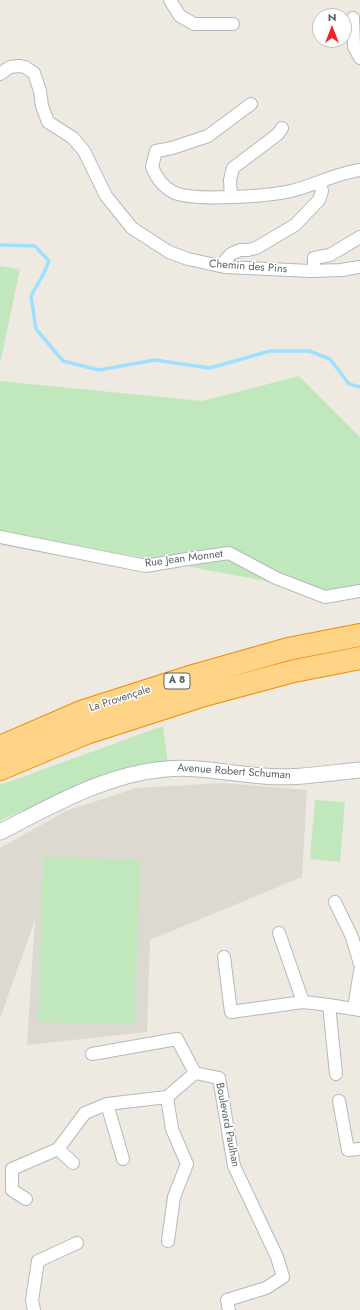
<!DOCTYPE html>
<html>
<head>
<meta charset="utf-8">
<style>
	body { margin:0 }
	#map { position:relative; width:360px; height:1310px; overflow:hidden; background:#eeeae1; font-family:Jost,sans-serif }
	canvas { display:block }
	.north { position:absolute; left:312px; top:8px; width:40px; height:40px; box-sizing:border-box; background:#fff; border:1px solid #bdbfc1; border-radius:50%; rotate:0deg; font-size:11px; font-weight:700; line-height:16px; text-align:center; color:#5a5f63 }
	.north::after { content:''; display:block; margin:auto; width:14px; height:18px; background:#f42127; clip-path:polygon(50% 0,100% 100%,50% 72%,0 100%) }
</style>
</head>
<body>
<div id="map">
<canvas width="360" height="1310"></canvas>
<div class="north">N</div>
</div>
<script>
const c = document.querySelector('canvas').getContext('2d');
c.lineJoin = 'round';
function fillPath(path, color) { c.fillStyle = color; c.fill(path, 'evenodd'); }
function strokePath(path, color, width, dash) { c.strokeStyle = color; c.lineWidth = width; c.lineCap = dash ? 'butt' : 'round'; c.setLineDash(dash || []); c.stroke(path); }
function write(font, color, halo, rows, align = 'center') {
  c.font = font + ' Jost,sans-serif'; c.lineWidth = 3; c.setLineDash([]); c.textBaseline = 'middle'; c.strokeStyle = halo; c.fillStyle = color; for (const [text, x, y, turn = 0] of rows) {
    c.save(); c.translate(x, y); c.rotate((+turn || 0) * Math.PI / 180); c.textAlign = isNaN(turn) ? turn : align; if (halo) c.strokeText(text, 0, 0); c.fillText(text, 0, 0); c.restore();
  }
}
const education = new Path2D(`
	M223,783L307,790L302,877L150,940L147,1032L27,1045L35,920L0,1018V848L66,811L136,788Z`);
const green = new Path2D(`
	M0,266L20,269L0,364Z
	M299,376L360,437V586L324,592L0,531V381L202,401Z
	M163,726L168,765L98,779L5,818L0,822V785Z
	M315,800L345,802L340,862L310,859Z
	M43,857L140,860L135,1025L38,1022Z`);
const stream = new Path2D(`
	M0,245L35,246L49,261L44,273L31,296L36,329L63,361L99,370L155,360L210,368L270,351H309L330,359L349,384L360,387`);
const minor = new Path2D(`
	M170,0L180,16L194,24H233
	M353,18L354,47L360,58
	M0,74L10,67L19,66L25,67L34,73L40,91L42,106L48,122L73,138L84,151L106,196L132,228L169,252L188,259L225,267L311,271L341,270L360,267
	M251,104L208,136L172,148L156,151L152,167C157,178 162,186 173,192C192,202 274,196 295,190C317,184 338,173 360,170
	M231,197L230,180L233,168L278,134L282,128
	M220,266L231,254L240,250H248L256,248L295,225L319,200L322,191L320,182
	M314,271V258L330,255L360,237
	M0,537L146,566L187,559L229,553L276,578L325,597L360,591
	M335,902L352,937L360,964
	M279,933L303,1002
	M224,957L231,1012L303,1002L329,1005
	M354,1009L360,971
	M92,1054L177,1039L195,1073
	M336,1074L329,1005L360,1010
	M339,1101L348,1150L360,1149
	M107,1104L123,1159
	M58,1149L73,1163
	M26,1199L12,1190V1169L58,1149L85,1113L107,1104L167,1097
	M168,1241L174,1197L187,1164L172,1129L167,1097L195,1073L219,1078L234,1166L277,1257L283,1277L266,1288L227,1300L229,1310
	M34,1310L32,1300L38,1261L77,1243`);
const tertiary = new Path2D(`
	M0,832C53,805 106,774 166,769C199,766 231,774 263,776C295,779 328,773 360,770`);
const motorway = new Path2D(`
	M0,747L81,712L193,676L288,649L360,635
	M0,769L86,733L201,696L294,671L360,658`);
const shields = [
	[177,681,26]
];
const shieldNames = [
	["A 8",177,681]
];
const streetNames = [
	["Chemin des Pins",248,267,4],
	["Rue Jean Monnet",184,559,-7],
	["La Provençale",120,699,-18],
	["Avenue Robert Schuman",234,772,4],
	["Boulevard Paulhan",227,1125,79]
];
fillPath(education, '#ded9d0');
fillPath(green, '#c0e8bc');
strokePath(stream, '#a0e0ff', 3.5);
strokePath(minor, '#b4b9bd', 14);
strokePath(tertiary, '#b4b9bd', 17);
strokePath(motorway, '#ef8b00', 24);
strokePath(minor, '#fff', 12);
strokePath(tertiary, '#fff', 15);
strokePath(motorway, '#ffd487', 22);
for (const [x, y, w] of shields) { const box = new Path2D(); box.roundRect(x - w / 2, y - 8, w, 16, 3); c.fillStyle = '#fff'; c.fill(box); strokePath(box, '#5a5f63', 1); }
write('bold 10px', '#5a5f63', null, shieldNames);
write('11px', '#5a5f63', '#fff', streetNames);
</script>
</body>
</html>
